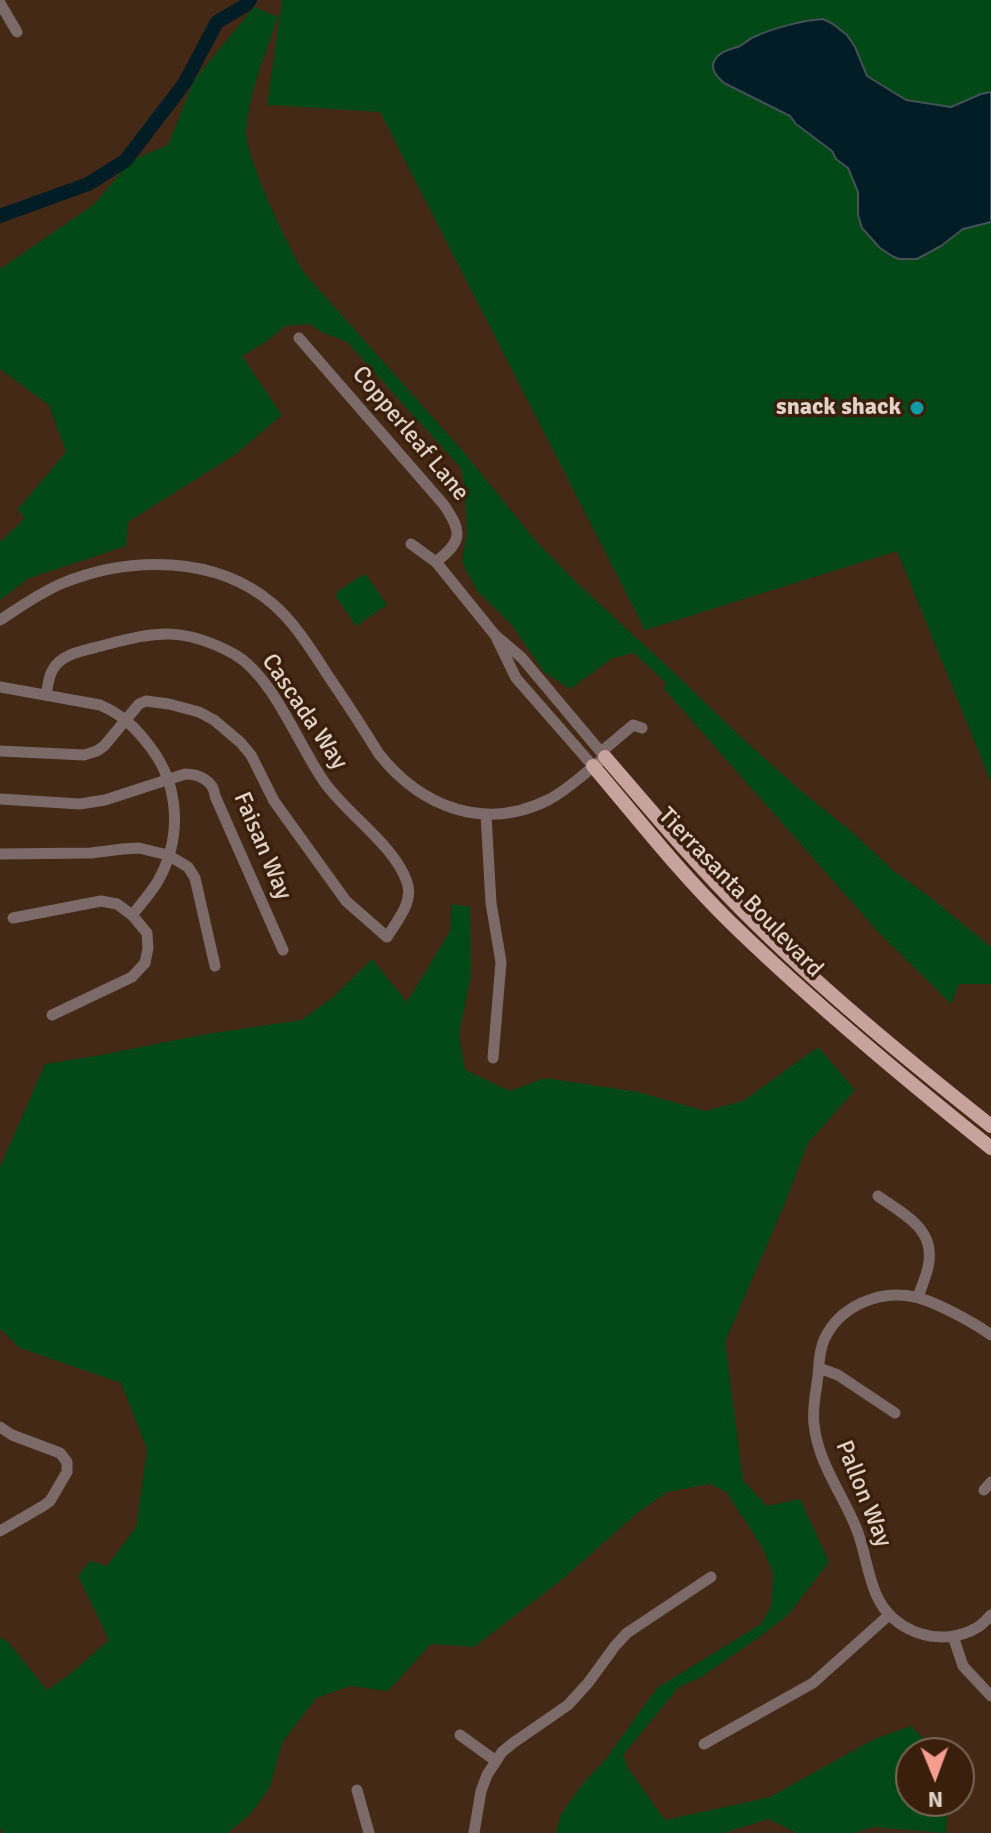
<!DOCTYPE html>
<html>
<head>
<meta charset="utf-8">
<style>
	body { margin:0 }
	#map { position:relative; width:991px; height:1833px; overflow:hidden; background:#432916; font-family:Signika,sans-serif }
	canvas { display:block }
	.north { position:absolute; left:895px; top:1737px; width:80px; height:80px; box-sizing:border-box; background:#391f0c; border:2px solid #7d6656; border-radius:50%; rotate:179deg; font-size:22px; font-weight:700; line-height:32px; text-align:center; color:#e2d1c5 }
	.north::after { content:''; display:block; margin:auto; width:28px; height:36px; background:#f59d8f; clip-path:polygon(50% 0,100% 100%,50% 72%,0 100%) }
</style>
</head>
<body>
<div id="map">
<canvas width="991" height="1833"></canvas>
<div class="north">N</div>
</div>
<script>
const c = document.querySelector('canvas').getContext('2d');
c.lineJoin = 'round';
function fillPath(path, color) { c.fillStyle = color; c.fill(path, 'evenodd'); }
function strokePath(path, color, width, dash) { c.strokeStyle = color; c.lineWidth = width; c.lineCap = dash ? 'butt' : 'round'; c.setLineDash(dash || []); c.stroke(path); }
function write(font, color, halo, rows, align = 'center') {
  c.font = font + ' Signika,sans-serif'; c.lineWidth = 7; c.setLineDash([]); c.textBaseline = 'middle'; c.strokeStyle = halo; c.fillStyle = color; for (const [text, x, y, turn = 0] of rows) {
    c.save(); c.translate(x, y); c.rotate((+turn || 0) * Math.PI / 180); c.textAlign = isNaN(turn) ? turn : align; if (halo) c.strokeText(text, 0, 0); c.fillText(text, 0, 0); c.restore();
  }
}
const green = new Path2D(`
	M282,0H991V782L897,551L645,630L380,112L267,105Z
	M254,7L278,17C265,54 249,92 246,131C244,154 291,254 306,275L461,449L535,540L577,583L668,667L745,741L800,790L852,832L894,871L930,897L991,947V984H959L951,1004L879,933L664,689L666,683L634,653L613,658L570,689L544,672L511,624L477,591L462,562L467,531L464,482L461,468L347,342C335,336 319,333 310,324L285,326L266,342L242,356L282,415L236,454L128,522L126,546L29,578L0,600V542L24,519L18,509L66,452L49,405L0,369V269L93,205L132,160L168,145L194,80Z
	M362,575L367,576L387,605L356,626L336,597L337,592Z
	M452,904L470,907L471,975L459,1034L465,1070L510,1091L545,1078L638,1092L705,1111L743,1101L818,1047L855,1090L808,1143L785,1203L725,1342L743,1480L767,1506L800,1499L829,1562L788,1615L755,1640L701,1677L679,1687L623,1755L628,1768L665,1820L770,1797L874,1739L911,1726L937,1753H911V1801H947L946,1833L873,1827L855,1833H797L768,1819L724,1833H556L561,1814L584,1782L605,1760L657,1688L761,1624L771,1606L773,1573L762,1547L726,1492L710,1484L667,1492L636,1514L564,1578L474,1647L431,1644L388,1691L350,1686L316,1698L282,1743L270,1787L251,1813L228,1833H3L0,1827V1637L8,1642L47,1690L70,1674L109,1640L78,1576L90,1561L107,1566L136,1527L147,1449L121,1383L20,1348L0,1329V1167L45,1064L101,1055L201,1035L301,1020L332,998L372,959L407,1002L450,931Z`);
const water = new Path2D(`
	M823,19L833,24L847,35L855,47L867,76L906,100L951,107L981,94L991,92V222L963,229L941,246L917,259H899L892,256L880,248L862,228L858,215V192L848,168L836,159L832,151L796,124L790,116L724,83C716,76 708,67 717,57C722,50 733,49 740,46C745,43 750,38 756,36C774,28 804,20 823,19Z`);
const river = new Path2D(`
	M0,216L88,184L125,161L184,84L217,22L246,5L250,0`);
const minor = new Path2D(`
	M0,3L17,32
	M299,338L444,505C463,533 462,541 436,562
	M0,620C20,607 41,592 63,583C129,556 216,555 273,604C296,624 312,651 329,677C346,702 363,728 379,754C422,808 486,832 550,799C570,788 587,771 605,757L522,658L495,635L436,562L411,544
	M497,639L516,678L593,766
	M0,687L100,705C123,715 136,728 151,748C180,787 182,838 158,881C151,893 141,904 132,915
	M0,751L84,755L97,751L104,746L139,704L146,701L169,704L199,712L214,720L240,742L251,755L274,801L346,901L387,937C397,921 414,902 407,882C394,845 348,815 325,783C299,747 274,677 234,654C184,627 157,631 105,645C87,650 60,653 52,671C48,678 48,687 46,695
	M601,752L633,725L642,728
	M0,799L80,804L105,800L185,774C199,774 214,781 215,796L283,950
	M486,815L491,903L501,962L493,1058
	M0,854L91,853L123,849L139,848L168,855L188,867L195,878L215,966
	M13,918L101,901L117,904L132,915L147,933L148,948L145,963L132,977L52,1015
	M878,1196C904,1215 937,1229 928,1267C926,1277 921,1288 918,1297
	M991,1335C975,1323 934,1301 915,1297C880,1289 839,1306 824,1340C819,1351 819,1364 818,1376C816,1392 812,1408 814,1424C818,1464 843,1494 857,1530C865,1551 867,1573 876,1594C892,1633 942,1649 978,1627C983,1624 987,1619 991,1615
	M819,1368L838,1375L895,1413
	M0,1427L12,1435L60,1453L67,1462V1472L50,1501L43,1506L0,1531
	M984,1490L991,1482
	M953,1636L963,1666L991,1696
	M460,1735L496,1761
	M704,1744L813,1683L889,1615
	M357,1790L369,1833
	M474,1833L481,1791L487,1775L502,1752L513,1743L568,1705L588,1683L615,1646L627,1633L711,1577`);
const major = new Path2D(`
	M605,757C650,809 694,862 743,911C820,988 905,1058 991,1126
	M593,766C638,819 680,873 729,921C812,1002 901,1076 991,1148`);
const markers = [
	[917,408,8,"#0f9aa8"]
];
const poiNames = [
	["snack shack",901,408]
];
const streetNames = [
	["Copperleaf Lane",410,434,50],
	["Cascada Way",304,712,56],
	["Faisan Way",262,846,67],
	["Tierrasanta Boulevard",740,893,46],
	["Pallon Way",863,1494,68]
];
fillPath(green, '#004917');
fillPath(water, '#001c25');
strokePath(water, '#445255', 2);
strokePath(river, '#001c25', 14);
strokePath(minor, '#7b6a67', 11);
strokePath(major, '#c6a39d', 14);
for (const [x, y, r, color] of markers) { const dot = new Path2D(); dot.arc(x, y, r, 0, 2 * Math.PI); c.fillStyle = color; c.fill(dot); strokePath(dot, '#391f0c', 3); }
write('bold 24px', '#e2d1c5', '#391f0c', poiNames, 'right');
write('24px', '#e2d1c5', '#391f0c', streetNames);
</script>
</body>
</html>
